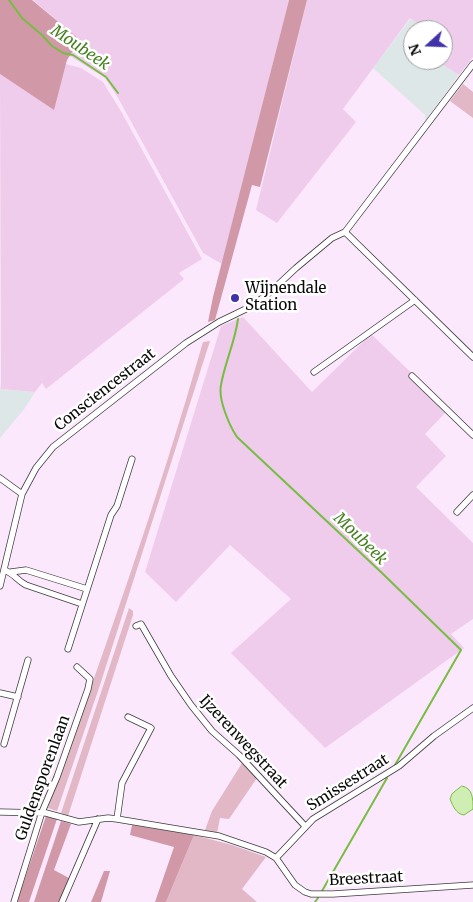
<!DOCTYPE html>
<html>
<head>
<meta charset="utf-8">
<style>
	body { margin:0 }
	#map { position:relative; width:473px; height:902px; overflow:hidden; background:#fce8fd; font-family:Merriweather,serif }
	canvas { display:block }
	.north { position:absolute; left:403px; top:20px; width:50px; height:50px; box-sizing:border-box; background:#fff; border:1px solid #9d9d9d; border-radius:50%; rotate:250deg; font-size:14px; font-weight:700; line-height:20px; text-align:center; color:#090909 }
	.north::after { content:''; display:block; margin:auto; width:18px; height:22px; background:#4132a9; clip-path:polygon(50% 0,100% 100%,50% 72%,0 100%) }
</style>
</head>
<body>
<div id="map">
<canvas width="473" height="902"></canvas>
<div class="north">N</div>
</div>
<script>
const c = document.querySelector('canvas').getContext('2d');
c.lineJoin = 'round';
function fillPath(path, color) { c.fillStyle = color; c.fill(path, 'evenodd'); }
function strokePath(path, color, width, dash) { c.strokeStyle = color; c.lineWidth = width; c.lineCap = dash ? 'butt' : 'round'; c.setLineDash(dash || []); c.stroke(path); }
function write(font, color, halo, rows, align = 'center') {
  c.font = font + ' Merriweather,serif'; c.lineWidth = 5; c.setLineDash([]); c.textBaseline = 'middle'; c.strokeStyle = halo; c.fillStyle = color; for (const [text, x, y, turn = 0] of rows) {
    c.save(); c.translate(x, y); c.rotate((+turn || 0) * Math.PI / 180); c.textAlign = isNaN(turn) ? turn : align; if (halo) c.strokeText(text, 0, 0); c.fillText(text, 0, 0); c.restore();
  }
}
const industrial = new Path2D(`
	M411,18L427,30H413V60H443V42L453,50L442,64L459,75L425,121V115L373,68Z
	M0,383L1,389L35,392L25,408L0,438Z`);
const farmland = new Path2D(`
	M33,0H289L222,264L203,253L117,96L105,78L70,56L79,40Z
	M307,0H473V57L459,75L442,64L453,50L443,42V30H427L410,18L343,109L356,122L277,223L256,210Z
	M66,64L81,68L103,82L122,113L202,259L179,273L184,279L46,389L42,383L35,392L1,389L0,74L53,109Z
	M243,317L312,392L371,334L449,409L425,434L446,456L416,487L473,543V619L451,634L464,648L325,748L231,653L291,599L230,545L176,602L145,572L221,326Z`);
const green = new Path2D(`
	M463,84L473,92V118L450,101Z
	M210,341L100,685L57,811L48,808C103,654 158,500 203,342Z
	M129,608L133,611V615L68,816L61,813Z
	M242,763L257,778L229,819L220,818L217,833L205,830L212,811Z
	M194,835L232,845L266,857L242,889L257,902H166Z`);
const forest = new Path2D(`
	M0,0H32L80,40L67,60L54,110L0,74Z
	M289,0H307L260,187L252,185L215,320L208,322L213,297Z
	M46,816L57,819L29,902H17Z
	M61,821L71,824L54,870L69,878L59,902H34Z
	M132,825L194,835L166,902H155L174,847L130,835Z
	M104,871H110L101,902H91Z`);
const water = new Path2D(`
	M462,786C473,788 473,799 473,809L464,815C456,814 453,806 450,799L452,794Z`);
const stream = new Path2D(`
	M9,0L22,18L42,35L52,46L63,53L73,55L106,77L118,93
	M238,319C235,342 225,362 221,385C218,399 229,425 237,437L382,573L461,650L395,765
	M322,891L387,778
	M315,902L318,898`);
const minor = new Path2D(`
	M345,232L473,357
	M314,372L415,300
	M412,376L473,435
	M0,478L22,494
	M457,512L473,495
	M4,570C14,573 16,580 26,585L82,604
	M11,572L26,570L87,589
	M0,586L22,494L36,468L53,447L186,343L219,322L248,308L267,295L296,268L332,238L345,232L473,64
	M136,626L141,624L171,676L191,705L212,731L239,755L305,826
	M68,649L111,515L117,506L132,459
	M0,693L18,697
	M4,744L28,660
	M0,812L46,813L79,822L108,818L117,819L219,836L266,852L276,858L295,885L305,892L311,894H333L473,885
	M117,819L122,783L151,728L128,717
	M276,858L313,819L399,766L434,736L473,708
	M14,902L42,812L57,777L88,689L90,679L77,667
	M62,902L98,819`);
const markers = [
	[235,298,5,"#4132a9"]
];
const poiNames = [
	["Wijnendale",245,289],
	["Station",245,306]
];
const streetNames = [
	["Consciencestraat",105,390,-38],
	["Ijzerenwegstraat",243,742,47],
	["Guldensporenlaan",43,778,-70],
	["Smissestraat",348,783,-32],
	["Breestraat",366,879,-3]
];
const waterNames = [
	["Moubeek",80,48,34],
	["Moubeek",360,539,44]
];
fillPath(industrial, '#dee7e8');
fillPath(farmland, '#efccec');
fillPath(green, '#e2b7c6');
fillPath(forest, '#d198a8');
fillPath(water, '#ceeeb3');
strokePath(water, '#77bd42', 1);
strokePath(stream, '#77bd42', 2);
strokePath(minor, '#3c3c3c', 7);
strokePath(minor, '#fff', 5.5);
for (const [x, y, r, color] of markers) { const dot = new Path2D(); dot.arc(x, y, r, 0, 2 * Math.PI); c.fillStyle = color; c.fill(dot); strokePath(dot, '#fff', 2); }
write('15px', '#090909', '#fff', poiNames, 'left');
write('15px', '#090909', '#fff', streetNames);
write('italic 16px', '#458020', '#fff', waterNames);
</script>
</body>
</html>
